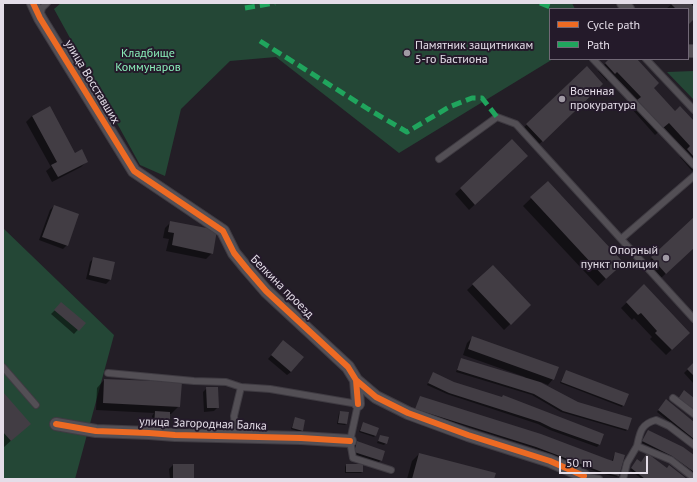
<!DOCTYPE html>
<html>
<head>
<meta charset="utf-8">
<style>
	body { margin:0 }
	#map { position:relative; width:697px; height:482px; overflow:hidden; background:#231e26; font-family:"PT Sans",sans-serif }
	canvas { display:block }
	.frame { position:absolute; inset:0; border:4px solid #e4dde8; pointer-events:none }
	.legend { position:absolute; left:549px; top:8px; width:140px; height:52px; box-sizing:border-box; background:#241a2a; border:1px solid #716876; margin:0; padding:5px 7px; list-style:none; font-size:12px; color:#e4dde8 }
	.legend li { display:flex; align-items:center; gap:8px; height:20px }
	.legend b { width:20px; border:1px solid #716876 }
	.scale { position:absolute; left:559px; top:456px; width:89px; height:18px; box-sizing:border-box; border:2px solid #e4dde8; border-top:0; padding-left:5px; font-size:12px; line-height:14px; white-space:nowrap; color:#e4dde8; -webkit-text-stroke:3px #241a2a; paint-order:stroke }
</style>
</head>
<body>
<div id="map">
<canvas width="697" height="482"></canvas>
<div class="frame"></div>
<ul class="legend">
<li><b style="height:5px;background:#ed6a23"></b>Cycle path</li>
<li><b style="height:5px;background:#20a55d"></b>Path</li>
</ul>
<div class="scale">50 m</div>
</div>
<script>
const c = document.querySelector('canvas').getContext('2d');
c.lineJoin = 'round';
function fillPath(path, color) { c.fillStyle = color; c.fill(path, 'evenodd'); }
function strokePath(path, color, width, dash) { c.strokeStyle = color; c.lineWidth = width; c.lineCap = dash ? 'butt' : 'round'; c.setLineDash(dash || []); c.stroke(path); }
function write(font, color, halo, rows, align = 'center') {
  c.font = font + ' "PT Sans",sans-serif'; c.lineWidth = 4; c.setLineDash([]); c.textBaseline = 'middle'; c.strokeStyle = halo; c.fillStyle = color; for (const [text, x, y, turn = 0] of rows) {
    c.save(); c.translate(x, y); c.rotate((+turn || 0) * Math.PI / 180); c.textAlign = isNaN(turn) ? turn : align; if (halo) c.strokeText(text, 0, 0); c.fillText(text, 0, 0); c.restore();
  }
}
const green = new Path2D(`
	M61,3H572L575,9H550V59H553L399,153L276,57L230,61L181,109L165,176L140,165L54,9Z
	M694,71V100L667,72Z
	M3,228L114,335L75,479H3Z`);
const shadow = new Path2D(`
	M673,3H689L692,6V3H694V18L688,24V9H666Z
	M610,59H636L653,88L675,112L694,122V169L692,171L680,157L683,154L661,130L655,135L631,108L634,105L609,78L607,81L598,71Z
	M586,68L594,92L534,149L519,132Z
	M49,107L75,154L87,161L81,167L52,182L46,171L51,167L26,122L32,116Z
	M512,140L521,161L469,210L455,194Z
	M547,183L615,270L598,286L523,206Z
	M54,206L67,245L63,249L39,240L50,210Z
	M694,218V247L660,279L646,264Z
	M171,222L212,253L206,259L166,251L169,239L163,238L165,228Z
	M94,258L114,263L110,280L106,284L86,279L90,262Z
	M493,266L530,305L504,330L467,290Z
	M644,286L689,333L666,355L650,339L652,337L634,318L632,320L621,308Z
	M58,307L84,323L74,334L51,314Z
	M473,337L553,379L548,385L541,382L540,383L627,429L626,431L561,412L532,395L456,372L461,359L524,378L525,377L463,355L467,343Z
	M280,345L291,372L287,375L268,359Z
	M694,363V384L684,373Z
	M566,371L623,405L622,407L560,383Z
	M432,375L603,434L599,445L597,447L550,430L538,424L447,394L427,385Z
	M104,380L179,406L171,414H169V428L165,431H151L152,416L154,413L96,410L97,388Z
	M207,388L218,407L214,411L204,412L203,392Z
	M3,393L29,424L3,448Z
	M420,397L612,461L615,453L618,475L617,477L600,473L534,448L415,410Z
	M666,400L694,423V442L657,412Z
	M340,412L346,424L345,425L337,424L339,413Z
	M295,419L302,430L300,432L291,429Z
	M363,423L375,436L374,437L359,432Z
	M647,433L694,456V475L671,457L642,443Z
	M380,436L386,443L384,445L377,443Z
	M358,442L381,460L377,464L351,455L354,446Z
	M419,454L493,479H407L412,461Z
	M636,462L667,469L686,479H642L630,470Z
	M173,465L193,479H170L169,469Z
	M346,465L362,472L361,473H345V467Z`);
const building = new Path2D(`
	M670,3H690L694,7V19L689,24L688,22V9H676Z
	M609,59H637L659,83L654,88L675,111L680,106L694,121V157L687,149L690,146L669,123L663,128L637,100L641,97L617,72L615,74L605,63Z
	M587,66L603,84L543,142L526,124Z
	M50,106L75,153L82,149L88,162L58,177L51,165L57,162L32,116Z
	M512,139L528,156L475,205L460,188Z
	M548,181L624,263L606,279L530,197Z
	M54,205L79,214L68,246L42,237Z
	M694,217V248L666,274L651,257Z
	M170,221L217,230L213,254L172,245L174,233L168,232Z
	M93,257L115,262L111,280L89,275Z
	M493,265L531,305L511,325L472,284Z
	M644,284L690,333L672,350L655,333L657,331L641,313L638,315L626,302Z
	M61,302L86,323L79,331L54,310Z
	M472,336L559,367L554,380L468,349Z
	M283,340L304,357L291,372L271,355Z
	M461,358L540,382L578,402L632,418L628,430L563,411L534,394L457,370Z
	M694,362V376L687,369Z
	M566,370L629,394L624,406L561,382Z
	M433,372L454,382L502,397L503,395L604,434L600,445L552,428L540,422L449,393L428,383Z
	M104,379L182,382L180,407L103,403Z
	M206,387H218L219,408H207Z
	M684,390L694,398V411L678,399Z
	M3,392L31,424L11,441L3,432Z
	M420,396L541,434L607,459L613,461L615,452L625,455L619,476L602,472L536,447L415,409Z
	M666,399L694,422V439L658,410Z
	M155,411L170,412V428L154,427Z
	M340,411L349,412L347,424L338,423Z
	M295,417L305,420L303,431L292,428Z
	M363,422L379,428L376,436L360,431Z
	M648,430L683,447L694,455V472L672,456L642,441Z
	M380,435L389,437L387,444L378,441Z
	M357,441L385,451L382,461L354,452Z
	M419,453L496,473L494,479H412Z
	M647,453L667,468L669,465L687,479H645L631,468L637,459L641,462Z
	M173,464H194V479H173Z
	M346,464H363V472H346Z`);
const service = new Path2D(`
	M40,16L42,8L47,3
	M593,59L694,165
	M646,59L694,110
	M439,159L497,117L516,124L621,239L694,176
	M621,239L694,319
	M3,367L36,405
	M108,373L194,381L226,382L241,387L234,416L236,436
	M241,387L270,389L358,404L350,441L353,458L391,470
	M673,398L694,414
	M637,446C640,432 641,424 656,420L669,426L694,445
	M584,478V476L599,479
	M623,479L627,463L637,446L671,460L694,478`);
const minor = new Path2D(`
	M33,3L40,18L134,171L223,231L234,253L247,269L266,291L348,367L356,380L358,404
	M623,3L628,9
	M688,51H694
	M356,380L376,397L408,413L468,435L550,461L584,476
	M56,424L96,431L149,433L175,435L301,438L350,441`);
const quiet = new Path2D(`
	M540,3L553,8
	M245,8L275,3
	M260,41L368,109L407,132L449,107L472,98H482L497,117`);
const cycleway = new Path2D(`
	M33,3L40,18L134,171L223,231L234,253L247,269L266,291L348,367L356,380L358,404
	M356,380L376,397L408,413L468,435L550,461L584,476
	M56,424L96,431L149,433L175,435L301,438L350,441`);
const markers = [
	[407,53,4,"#a09aa4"],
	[562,99,4,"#a09aa4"],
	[666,258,4,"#a09aa4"]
];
const poiNames = [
	["Памятник защитникам",415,46],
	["5-го Бастиона",415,60],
	["Военная",570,92],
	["прокуратура",570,106],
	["Опорный",658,251,"right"],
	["пункт полиции",658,265,"right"]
];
const parkNames = [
	["Кладбище",148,54],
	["Коммунаров",148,68]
];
const streetNames = [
	["улица Восставших",92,82,59],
	["Белкина проезд",282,287,45],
	["улица Загородная Балка",203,424,2]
];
fillPath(green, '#244736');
fillPath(shadow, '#0007');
fillPath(building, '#423d44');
strokePath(service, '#3f3b42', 8);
strokePath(minor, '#3f3b42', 14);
strokePath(service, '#534f55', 6);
strokePath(minor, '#534f55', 12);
strokePath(quiet, '#20a55d', 5, [10, 5]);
strokePath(cycleway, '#ed6a23', 6);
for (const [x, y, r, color] of markers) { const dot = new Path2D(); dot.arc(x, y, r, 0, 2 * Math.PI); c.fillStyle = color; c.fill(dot); strokePath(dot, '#241a2a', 1.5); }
write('12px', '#e4dde8', '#241a2a', poiNames, 'left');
write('12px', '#8aeeba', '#241a2a', parkNames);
write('12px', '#e4dde8', '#241a2a', streetNames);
</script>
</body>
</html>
